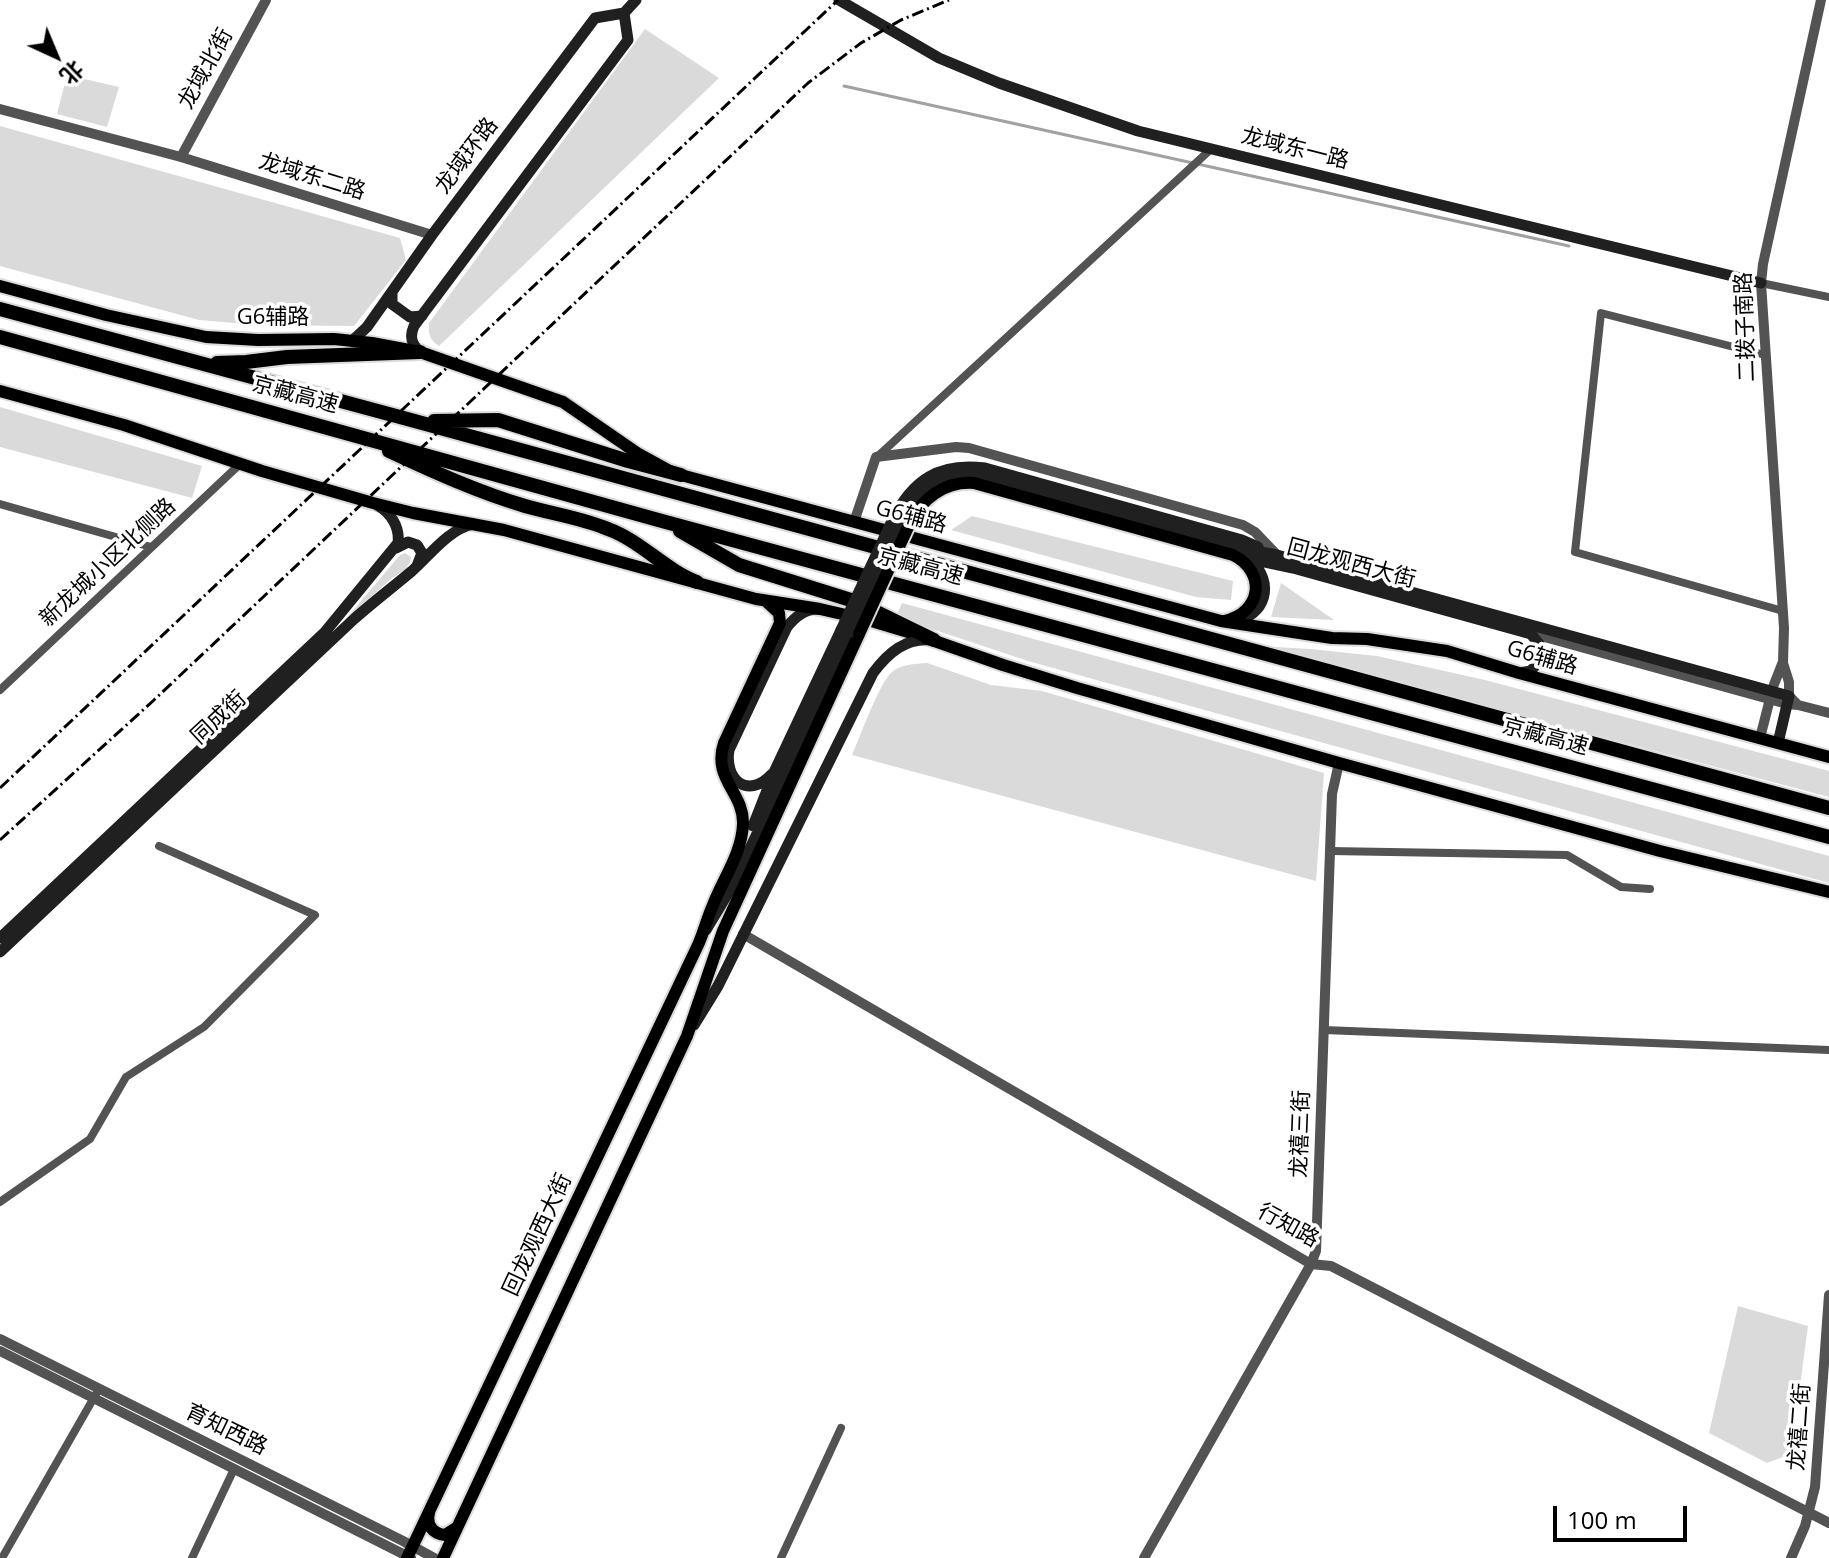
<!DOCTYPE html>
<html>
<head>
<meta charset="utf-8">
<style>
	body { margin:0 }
	#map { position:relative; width:1829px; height:1558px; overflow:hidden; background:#fff; font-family:"Open Sans","Noto Sans SC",sans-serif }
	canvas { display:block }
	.north { position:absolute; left:16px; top:16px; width:80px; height:80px; -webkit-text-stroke:6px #fff; paint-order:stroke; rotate:136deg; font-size:22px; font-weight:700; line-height:32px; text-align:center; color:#000 }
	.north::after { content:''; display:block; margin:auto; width:28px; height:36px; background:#000; clip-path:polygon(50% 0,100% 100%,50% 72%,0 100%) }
	.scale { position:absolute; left:1553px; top:1506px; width:134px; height:36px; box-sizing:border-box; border:4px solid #000; border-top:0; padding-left:10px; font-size:24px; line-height:28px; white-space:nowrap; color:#000; -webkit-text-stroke:6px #fff; paint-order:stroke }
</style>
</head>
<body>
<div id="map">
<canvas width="1829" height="1558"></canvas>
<div class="north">北</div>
<div class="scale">100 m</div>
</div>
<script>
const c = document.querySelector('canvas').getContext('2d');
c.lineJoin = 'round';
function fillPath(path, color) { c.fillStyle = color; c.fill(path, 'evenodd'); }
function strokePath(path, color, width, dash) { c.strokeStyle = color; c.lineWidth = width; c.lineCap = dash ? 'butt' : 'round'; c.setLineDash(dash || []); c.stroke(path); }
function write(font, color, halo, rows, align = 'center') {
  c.font = font + ' "Open Sans","Noto Sans SC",sans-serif'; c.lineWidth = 7; c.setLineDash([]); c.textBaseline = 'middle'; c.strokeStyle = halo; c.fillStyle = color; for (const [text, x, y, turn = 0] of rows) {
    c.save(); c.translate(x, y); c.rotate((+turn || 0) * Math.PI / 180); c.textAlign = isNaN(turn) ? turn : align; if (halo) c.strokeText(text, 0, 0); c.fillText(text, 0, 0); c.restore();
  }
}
const green = new Path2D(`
	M645,29L719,78L439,346C430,340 428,335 429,323Z
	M67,75L119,87L107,127L57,114Z
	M0,126L400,238L406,260L354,326L259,325L199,320L0,266Z
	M0,407L202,466L192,498L0,447Z
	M972,516L1233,581L1231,600L1196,597L951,530Z
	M405,553L411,557L410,562L405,570L392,578L344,621L400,555Z
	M1281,583L1334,620L1271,617Z
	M902,603L1829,856V883L1028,661L896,617Z
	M1259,646L1310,649L1377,656L1485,680L1829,771V797Z
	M927,663L991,685L1042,691L1324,773L1316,881L852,755C860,737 879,684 891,673C900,664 915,664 927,663Z
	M1738,1306L1808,1326L1791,1454L1767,1463L1709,1433Z`);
const stream = new Path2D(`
	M844,86L1569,246`);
const minor = new Path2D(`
	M1761,283L1829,297
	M1765,355L1601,313L1575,552L1783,611
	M877,457L1211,149
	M0,504L151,547
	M0,690L240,464
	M1330,851L1567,855L1621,887L1650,889
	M1324,1030L1829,1050
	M0,1202L90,1139L126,1077L204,1027L315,915L159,846
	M2,1558L96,1394
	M192,1558L234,1469
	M781,1558L841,1428`);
const tertiary = new Path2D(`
	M0,109L181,157L432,235
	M181,157L266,0
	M854,522L876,457L956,447L969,448L1243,525L1255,532L1277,555
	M1530,633L1787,704L1798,705L1829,713
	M1798,705L1789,696V682L1783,663L1784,628L1761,283L1763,264L1821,0
	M1760,738L1773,687L1782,664
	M743,934L1311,1264L1331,1266L1829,1523
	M0,1339L403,1541L434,1558
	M0,1351L411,1558
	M1144,1558L1311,1264L1316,1251L1332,794L1339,763
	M1791,1558L1805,1526L1815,1487L1829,1295`);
const secondary = new Path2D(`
	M839,0L939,58L999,83L1138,131L1761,283
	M392,292V304L410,317L422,316
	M352,341L367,327L432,235L595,18L624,13L636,0
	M420,352C412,345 409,337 414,326L628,40L624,13
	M892,521C912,480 939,462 985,468L1242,540L1258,547
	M901,523C918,487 942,470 983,477L1239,548L1277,555L1789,696L1778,743
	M396,548L408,542L417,545L422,553L417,566
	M1237,556L1293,568L1531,634L1539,644L1537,663L1531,671L1520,673
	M1233,621C1266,617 1275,582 1251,561
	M772,774C748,800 724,780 729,750L787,627C795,617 804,609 817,609
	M753,826L775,770L841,630
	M706,930L733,885L851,632
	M0,938L325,632L398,543C400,527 391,513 377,505
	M0,952L353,620C372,603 393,587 412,571C431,554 448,530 473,524
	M694,1025L718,986L873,673C888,653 906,637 932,640`);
const primary = new Path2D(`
	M0,286L106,315L206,337L258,340L334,339L372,343L420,352L563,402L637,453L668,470L681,475L1221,621L1332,638L1367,639L1447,651L1519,673L1829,757
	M0,391L124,425L262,471L373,503L413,513L504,530L756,599L820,609L868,620L908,632
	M909,525C921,499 944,481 974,483L1233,555C1267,572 1262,613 1224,621
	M926,638L1003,665L1077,688L1339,763L1660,851L1829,892
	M429,1513C426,1525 433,1534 445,1535L456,1528
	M407,1558L698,945C704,932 707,918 713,905C723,879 742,853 743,824C744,792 712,779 724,743L780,623L779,613L767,602
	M443,1558L687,1036L723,931L859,634`);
const motorway = new Path2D(`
	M0,309L411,420L1829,808
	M0,337L662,521L1829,837
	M217,363L246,362L287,357L420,352
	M434,421L498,420L628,461L681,475
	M389,451C434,472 478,492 525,506C553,514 582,518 608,529C641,541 665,570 697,582
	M680,531L739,565L854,601L934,640`);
const rail = new Path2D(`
	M0,788L838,0
	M0,840L154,700L808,83L861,43L901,20L949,0`);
const secondaryBridge = new Path2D(`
	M841,630L892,521
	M851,632L901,523`);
const primaryBridge = new Path2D(`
	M859,634L909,525`);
const streetNames = [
	["龙域北街",206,69,-61],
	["龙域东一路",1295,149,14],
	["龙域环路",467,156,-53],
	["龙域东二路",312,177,17],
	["G6辅路",273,318],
	["二拨子南路",1746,327,-92],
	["京藏高速",295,395,15],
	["G6辅路",911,517,15],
	["新龙城小区北侧路",108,563,-43],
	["回龙观西大街",1351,564,15],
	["京藏高速",920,567,15],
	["G6辅路",1542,658,16],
	["同成街",219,718,-43],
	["京藏高速",1545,737,15],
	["龙禧三街",1301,1134,-88],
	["行知路",1288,1226,29],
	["回龙观西大街",538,1235,-65],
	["龙禧二街",1800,1427,-86],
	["育知西路",226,1430,26]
];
fillPath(green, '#dadada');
strokePath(stream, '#a1a1a1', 3);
strokePath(primary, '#dbdbdb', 16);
strokePath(motorway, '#dbdbdb', 18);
strokePath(minor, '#535353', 8);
strokePath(tertiary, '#535353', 10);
strokePath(secondary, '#202020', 11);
strokePath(primary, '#000', 12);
strokePath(motorway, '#000', 14);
strokePath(rail, '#000', 3, [12, 4, 2, 4]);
strokePath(primaryBridge, '#dbdbdb', 16, []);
strokePath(secondaryBridge, '#202020', 11);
strokePath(primaryBridge, '#000', 12);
write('22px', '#000', '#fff', streetNames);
</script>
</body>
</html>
